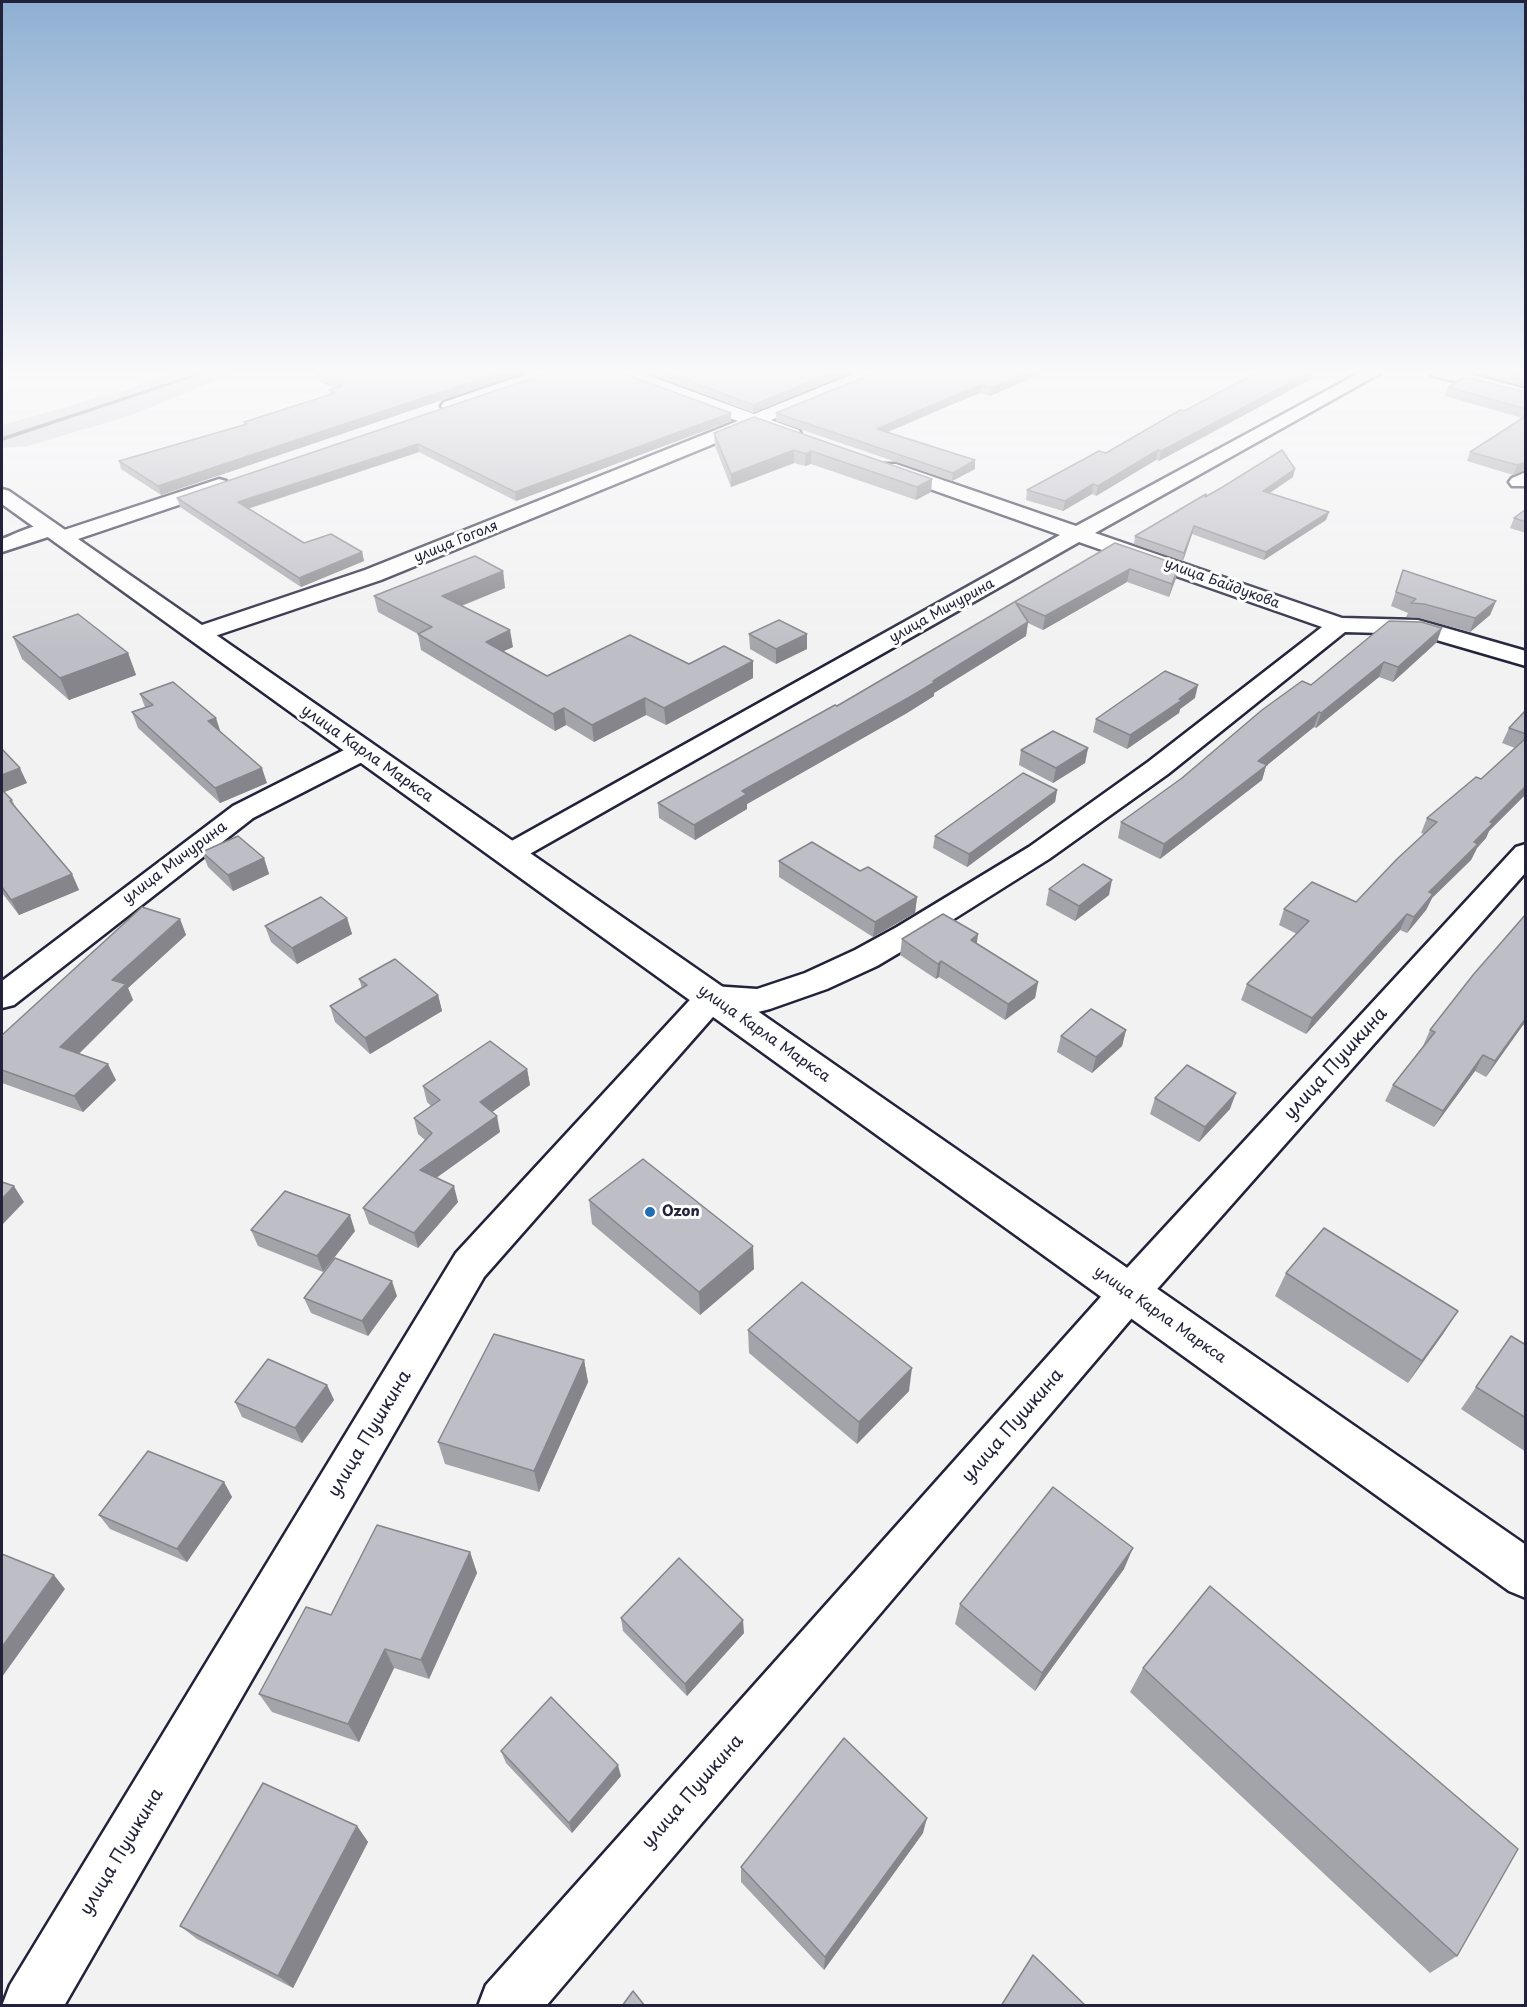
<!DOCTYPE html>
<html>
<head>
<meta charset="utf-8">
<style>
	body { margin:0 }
	#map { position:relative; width:1527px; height:2007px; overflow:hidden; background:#f2f2f3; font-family:"Playpen Sans",sans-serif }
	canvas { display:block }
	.frame { position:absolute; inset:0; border:3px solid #22223b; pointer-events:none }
</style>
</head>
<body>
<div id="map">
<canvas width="1527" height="2007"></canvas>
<div class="frame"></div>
</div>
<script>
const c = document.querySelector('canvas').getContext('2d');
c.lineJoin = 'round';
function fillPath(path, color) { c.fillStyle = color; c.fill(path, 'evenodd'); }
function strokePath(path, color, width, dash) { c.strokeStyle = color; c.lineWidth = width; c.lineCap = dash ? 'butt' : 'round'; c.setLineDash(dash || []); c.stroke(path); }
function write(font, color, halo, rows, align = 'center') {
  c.font = font + ' "Playpen Sans",sans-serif'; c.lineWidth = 6; c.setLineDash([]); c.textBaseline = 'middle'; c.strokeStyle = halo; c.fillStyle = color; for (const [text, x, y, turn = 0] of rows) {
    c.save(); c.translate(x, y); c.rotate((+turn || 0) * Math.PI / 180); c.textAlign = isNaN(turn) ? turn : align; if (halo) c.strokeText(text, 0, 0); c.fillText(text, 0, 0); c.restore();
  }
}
const green = new Path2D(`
	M178,371H240L129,416L28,446L2,448V425L125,390Z`);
const stream = new Path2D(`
	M204,371H212L2,441V437Z`);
const minor = new Path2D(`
	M536,371H562L560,375L456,410H444L441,406L444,402Z
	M611,371H636L754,414L861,371H885L883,375L771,420L799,430L801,434L799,438H785L755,427L381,580L206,639L198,641L190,639L186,634L190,629L365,570L738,421L613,375Z
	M1363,371H1384L1095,533L1342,618L1418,620L1526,651V666L1416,634L1345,632L1168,774L1049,859L919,941L877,966L827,989L770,1009L758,1012L720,1009L484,1277L64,2006H2L10,1985L456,1253L700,989L712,986L757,989L805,973L855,950L897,927L1029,847L1148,762L1322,627L1079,542L519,860L509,863L499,860L494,854L499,848L1060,535L882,472L879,468L882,464H896L1076,526Z
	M1429,371H1458L1526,389V400L1431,375Z
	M1526,472V486H1512L1509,482L1512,478Z
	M219,479L226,481L229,485L226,489L69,542L62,544L55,542L51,538L54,535L2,552V539C18,533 40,520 57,525L60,529L58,532Z
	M363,743L372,745L376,751L372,757L253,818L14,1005L2,1008V981L233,806L354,745Z
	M1526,844V872L1143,1305L546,2006H478L486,1985L1115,1281L1516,847Z`);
const major = new Path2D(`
	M2,489L9,491L1526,1545V1598L1509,1591L2,504Z`);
const wall = new Path2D(`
	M528,371L161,495L121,469L119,461L244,425V422L330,394L329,390L334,388L320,382L318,374Z
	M554,371L731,413V421L516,501L419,452L248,509L304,543L362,552L364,561L301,587L180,507L177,498Z
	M643,371H854L753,413Z
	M879,371H1044L1043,373L990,396L981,393L967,398L887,432L975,460V469L952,481L776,421V413Z
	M1480,371H1526V387L1479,374Z
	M1311,379L1159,461L1156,460L1096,496L1092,494L1063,511L1026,500L1027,490L1106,453L1184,411Z
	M1448,387L1526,392V470L1513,475L1467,461L1470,452L1522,418L1445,396Z
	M754,417L932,479L931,492L916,500L811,464L805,466L794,463L731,487L715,446L714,433Z
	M1293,477L1269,493L1329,512L1326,520L1264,560L1192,534L1183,561L1134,544L1135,536L1206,496Z
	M1526,509V533L1510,528L1514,518Z
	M1115,543L1176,578L1169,597L1127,582L1043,630L1028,623L1026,636L934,693V696L907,713L747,804V809L695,840L659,818L658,803L837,706Z
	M1403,570L1496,601L1490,615L1470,632L1419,618L1406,617L1408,613L1391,606Z
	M503,571L505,588L462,606L513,647L503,651L547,676L689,664L753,678L666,725L646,715L594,742L566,725L555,731L421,650L418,634L378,612L374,596Z
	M749,634L807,649L776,664L750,649Z
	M13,637L128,653L136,675L69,700L22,659Z
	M1437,642L1393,682L1379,677L1316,728L1314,727L1266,766L1262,780L1160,859L1118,838L1121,822L1311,685Z
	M140,694L221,732L267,783L220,803L138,728L132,712L145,707Z
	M1195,698L1180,709L1179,713L1127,749L1093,732L1096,719Z
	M1526,710V794L1489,831L1486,838L1477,848L1471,860L1432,898L1426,910L1407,933L1400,930L1306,1034L1241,1000L1247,984L1297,934L1279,925L1284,909L1356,902L1424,834L1421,833L1427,818L1481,779L1515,748L1502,743L1509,728Z
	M1088,748L1085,763L1053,783L1019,765L1021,750Z
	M2,749L27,783L4,792L12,800L16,808L72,874L79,890L19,915L2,893Z
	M1057,790L1055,802L967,867L933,848L935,836Z
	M202,852L264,858L269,874L233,891L208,867Z
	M779,861L860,871L917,897L915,913L873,937L779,877Z
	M1049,889L1109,895L1075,921L1046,905Z
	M1526,914V1026L1523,1025L1486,1077L1475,1071L1434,1127L1385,1101L1393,1085L1423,1046L1430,1030Z
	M347,918L352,934L297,964L271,942L265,926Z
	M180,919L186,935L128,988L133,1000L79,1054L116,1080L83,1112L2,1083V1035Z
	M902,939L977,943L1038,982L1035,998L1005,1020L939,977L936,979L900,955Z
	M359,979L438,995L442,1011L370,1054L335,1022L330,1006L362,988Z
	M1126,1030L1122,1046L1092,1073L1057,1052L1061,1036Z
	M527,1069L530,1085L492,1112L500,1132L436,1178L458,1202L418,1248L369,1224L363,1208L426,1141L418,1134L414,1118L431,1106L427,1102L423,1086Z
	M1155,1098L1230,1109L1199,1142L1150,1114Z
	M589,1200L754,1269L700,1315L592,1224Z
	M251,1230L355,1231L323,1272L258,1246Z
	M1286,1273L1458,1311L1443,1334L1408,1383L1275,1296Z
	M397,1296L368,1336L311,1313L304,1298Z
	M748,1330L909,1391L857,1444L749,1353Z
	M1511,1336L1526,1345V1452L1461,1409Z
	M584,1360L588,1382L539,1492L445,1464L438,1442Z
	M327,1385L334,1400L302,1443L242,1417L235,1402Z
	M224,1482L232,1497L187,1562L110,1529L99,1515Z
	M470,1552L477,1573L429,1679L394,1668L359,1742L272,1712L259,1694L331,1615Z
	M1124,1569L1035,1691L955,1624L960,1604Z
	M621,1618L744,1633L687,1696L623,1631Z
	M1143,1668L1457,1956L1430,1973L1130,1692Z
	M501,1751L621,1776L572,1833L506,1763Z
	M357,1826L368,1842L293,1988L197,1939L180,1926Z
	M923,1833L824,1970L741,1882V1867Z`);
const shadedWall = new Path2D(`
	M504,371H528L161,495L158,486Z
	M836,371H854L753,413V405Z
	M1031,371H1044L1043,373L990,396L991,388Z
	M1312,371H1314L1311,379L1159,461L1161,451Z
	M982,385L981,393L967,398L876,437L877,429L967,390Z
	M731,413V421L516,501L515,492Z
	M418,444L419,452L240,511L238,502Z
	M794,450V463L731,487V474Z
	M1158,450L1156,460L1096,496L1098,486Z
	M811,451V464L805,466L806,454Z
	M975,460V469L952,481L953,473Z
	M1526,462V470L1513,475L1517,465Z
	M1295,469L1293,477L1261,499L1263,491Z
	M932,479L931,492L916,500L917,487Z
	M1093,484L1092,494L1063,511L1065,501Z
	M1329,512L1326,520L1264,560L1266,552Z
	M1194,526L1192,534L1183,561L1184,553Z
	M362,552L364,561L301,587L299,578Z
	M1179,565L1176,578L1169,597L1172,584Z
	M1130,569L1127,582L1043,630L1045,616Z
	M503,571L505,588L445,612L442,596Z
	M1496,601L1490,615L1470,632L1475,618Z
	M1028,622L1026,636L934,693V696L907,713L747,804V809L695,840L694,825L742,791L933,681Z
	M1442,628L1437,642L1393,682L1398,667Z
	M510,630L513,647L488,658L486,642Z
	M807,634V649L776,664V649Z
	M128,653L136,675L69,700L60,678Z
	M753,661V678L666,725L664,708Z
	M1384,662L1379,677L1316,728L1321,713Z
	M1198,685L1195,698L1180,709L1179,713L1127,749L1130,735Z
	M645,698L646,715L594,742L592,725Z
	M564,708L566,725L555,731L553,714Z
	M1319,712L1314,727L1266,766L1262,780L1160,859L1164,844L1258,761Z
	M216,718L221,733L208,721Z
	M1088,748L1085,763L1053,783L1056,768Z
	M20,768L27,783L2,793V775Z
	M262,768L267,783L220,803L215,788Z
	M1526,786V794L1489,831L1486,838L1477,848L1471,860L1432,898L1426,910L1407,933L1414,917L1429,892L1490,822Z
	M1057,790L1055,802L967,867L969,854Z
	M264,858L269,874L233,891L228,875Z
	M72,874L79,890L19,915L11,900Z
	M1112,880L1109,895L1075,921L1079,906Z
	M917,897L915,913L873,937L875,922Z
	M1407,914L1400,930L1306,1034L1312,1018Z
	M347,918L352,934L297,964L292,948Z
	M180,919L186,935L128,988L133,1000L69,1063L60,1047L112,980Z
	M978,934L976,950L971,940Z
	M941,961L939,977L936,979L938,964Z
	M1038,982L1035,998L1005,1020L1008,1004Z
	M438,995L442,1011L370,1054L365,1038Z
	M1526,1018V1020L1523,1025L1486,1077L1495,1061Z
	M1126,1030L1122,1046L1092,1073L1096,1057Z
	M1483,1055L1475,1071L1434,1127L1443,1111Z
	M108,1064L116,1080L83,1112L74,1096Z
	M527,1069L530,1085L484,1118L480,1102Z
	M1236,1093L1230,1109L1199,1142L1205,1127Z
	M497,1116L500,1132L425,1186L420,1170Z
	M14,1186L24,1202L2,1225V1199Z
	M454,1186L458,1202L418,1248L414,1233Z
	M350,1215L355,1231L323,1272L317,1256Z
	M753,1246L754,1269L700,1315L699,1292Z
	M392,1281L397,1296L368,1336L362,1321Z
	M1458,1311L1443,1334L1408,1383L1422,1361Z
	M584,1360L588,1382L539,1492L534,1471Z
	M912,1368L909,1391L857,1444L859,1422Z
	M327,1385L334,1400L302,1443L295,1428Z
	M224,1482L232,1497L187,1562L177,1549Z
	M1133,1548L1124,1569L1035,1691L1042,1673Z
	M470,1552L477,1573L429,1679L421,1660Z
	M54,1575L65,1589L2,1677V1647Z
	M743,1620L744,1633L687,1696L685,1684Z
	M385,1649L394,1668L359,1742L348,1724Z
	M618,1765L621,1776L572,1833L569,1823Z
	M927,1818L923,1833L824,1970L825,1957Z
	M357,1826L368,1842L293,1988L278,1976Z`);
const building = new Path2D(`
	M327,371H504L158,486L119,461L247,424L244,422L335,393L329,390L343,386L318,374Z
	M554,371H617L731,413L515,492L418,444L238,502L304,543L331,534L362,552L299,578L177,498Z
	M663,371H836L753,405Z
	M879,371H1031L991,388L982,385L967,390L877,429L975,460L953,473L776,413Z
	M1259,371H1312L1161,451L1158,450L1098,486L1093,484L1065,501L1027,490L1099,451L1106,453L1180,410L1184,411Z
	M1504,371H1526V377Z
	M1465,377L1526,392V409L1448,387Z
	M1526,416V462L1517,465L1470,452Z
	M754,417L932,479L917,487L811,451L806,454L794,450L731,474L714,433Z
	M1282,450L1295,469L1263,491L1329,512L1266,552L1194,526L1184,553L1135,536L1206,494L1205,497L1221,488Z
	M1526,509V522L1514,518Z
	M1115,543L1179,565L1172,584L1130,569L1045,616L1016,603L1028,622L933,681L935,682L908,698L742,791L747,794L694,825L658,803L835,705L837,706Z
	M475,556L503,571L442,596L510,630L486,642L547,676L630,635L689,664L724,646L753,661L664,708L645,698L592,725L564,708L553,714L418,634L432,627L374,596Z
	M1403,570L1496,601L1475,618L1424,604L1411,603L1416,599L1396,592Z
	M78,614L128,653L60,678L13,637Z
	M779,620L807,634L776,649L749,634Z
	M1389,621L1421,622L1442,628L1398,667L1384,662L1321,713L1319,712L1258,761L1267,765L1164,844L1121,822L1182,778L1262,710L1302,681L1311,685Z
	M1165,671L1198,685L1179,699L1182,700L1130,735L1096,719Z
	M173,682L216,718L208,721L262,768L215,788L132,712L153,705L140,694Z
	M1526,710V734L1509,728Z
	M1053,731L1088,748L1056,768L1021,750Z
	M1526,738V786L1490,822L1493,823L1474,842L1478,844L1429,892L1433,894L1414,917L1407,914L1312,1018L1247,984L1309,921L1284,909L1312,882L1356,902L1397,859L1437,822L1427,818L1476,777L1481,779Z
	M2,749L20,768L2,775Z
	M1023,773L1057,790L969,854L935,836Z
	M2,790L12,800L10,801L72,874L11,900L2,887Z
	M238,836L264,858L228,875L202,852Z
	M812,842L860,871L868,867L917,897L875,922L779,861Z
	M1083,864L1112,880L1079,906L1049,889Z
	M321,897L347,918L292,948L265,926Z
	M142,907L180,919L112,980L126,984L60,1047L108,1064L74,1096L2,1070V1035Z
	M943,914L978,934L971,940L1038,982L1008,1004L941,961L938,964L902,939Z
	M1526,914V1018L1495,1061L1483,1055L1443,1111L1393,1085L1435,1032L1430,1030L1473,975Z
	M395,959L438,995L365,1038L330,1006L367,985L359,979Z
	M1091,1009L1126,1030L1096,1057L1061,1036Z
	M490,1041L527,1069L480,1102L497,1116L420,1170L454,1186L414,1233L363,1208L432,1133L414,1118L440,1100L423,1086Z
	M1187,1065L1236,1093L1205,1127L1155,1098Z
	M643,1159L753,1246L699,1292L589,1200Z
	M2,1182L14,1186L2,1199Z
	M285,1191L350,1215L317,1256L251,1230Z
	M1324,1228L1458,1311L1422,1361L1286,1273Z
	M335,1258L392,1281L362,1321L304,1298Z
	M802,1282L912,1368L859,1422L748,1330Z
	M494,1334L584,1360L534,1471L438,1442Z
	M1511,1336L1526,1345V1418L1476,1387Z
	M268,1359L327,1385L295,1428L235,1402Z
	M148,1451L224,1482L177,1549L99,1515Z
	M1053,1487L1133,1548L1042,1673L960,1604Z
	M377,1525L470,1552L421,1660L385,1649L348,1724L259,1694L306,1607L331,1615Z
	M2,1554L54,1575L2,1647Z
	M679,1558L743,1620L685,1684L621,1618Z
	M1210,1586L1518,1849L1457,1956L1143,1668Z
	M551,1697L618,1765L569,1823L501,1751Z
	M844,1738L927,1818L825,1957L741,1867Z
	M263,1783L357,1826L278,1976L180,1926Z
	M1033,1955L1086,2006H1001Z
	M633,1991L645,2006H622Z`);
const markers = [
	[650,1212,6,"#1f6fb2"]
];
const farStreetnames = [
	["улица Гоголя",456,542,-22],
	["улица Байдукова",1222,584,20],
	["улица Мичурина",942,611,-29]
];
const streetNames = [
	["улица Карла Маркса",367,754,35],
	["улица Мичурина",175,863,-37],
	["улица Карла Маркса",764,1034,35],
	["улица Карла Маркса",1160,1315,35]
];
const poiNames = [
	["Ozon",662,1212]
];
const nearStreetnames = [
	["улица Пушкина",1336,1064,-48],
	["улица Пушкина",1013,1426,-49],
	["улица Пушкина",370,1434,-59],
	["улица Пушкина",693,1792,-49],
	["улица Пушкина",122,1852,-59]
];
fillPath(green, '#d3d3d8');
fillPath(stream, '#727282');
strokePath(minor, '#22223b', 5);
strokePath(major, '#22223b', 5);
fillPath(minor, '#fff');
fillPath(major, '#fff');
fillPath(wall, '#a3a3aa');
fillPath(shadedWall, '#85858b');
fillPath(building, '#bebec6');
strokePath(building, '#85858b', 1.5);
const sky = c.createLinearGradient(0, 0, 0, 652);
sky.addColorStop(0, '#8eafd2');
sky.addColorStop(0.57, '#f9f9fa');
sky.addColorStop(1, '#f9f9fa00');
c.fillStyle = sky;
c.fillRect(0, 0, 1527, 652);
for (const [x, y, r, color] of markers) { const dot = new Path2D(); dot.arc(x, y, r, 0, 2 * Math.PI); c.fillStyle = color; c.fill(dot); strokePath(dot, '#fff', 2); }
write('14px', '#22223b', '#fff', farStreetnames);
write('15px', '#22223b', '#fff', streetNames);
write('bold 15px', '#22223b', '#fff', poiNames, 'left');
write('18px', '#22223b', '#fff', nearStreetnames);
</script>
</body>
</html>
